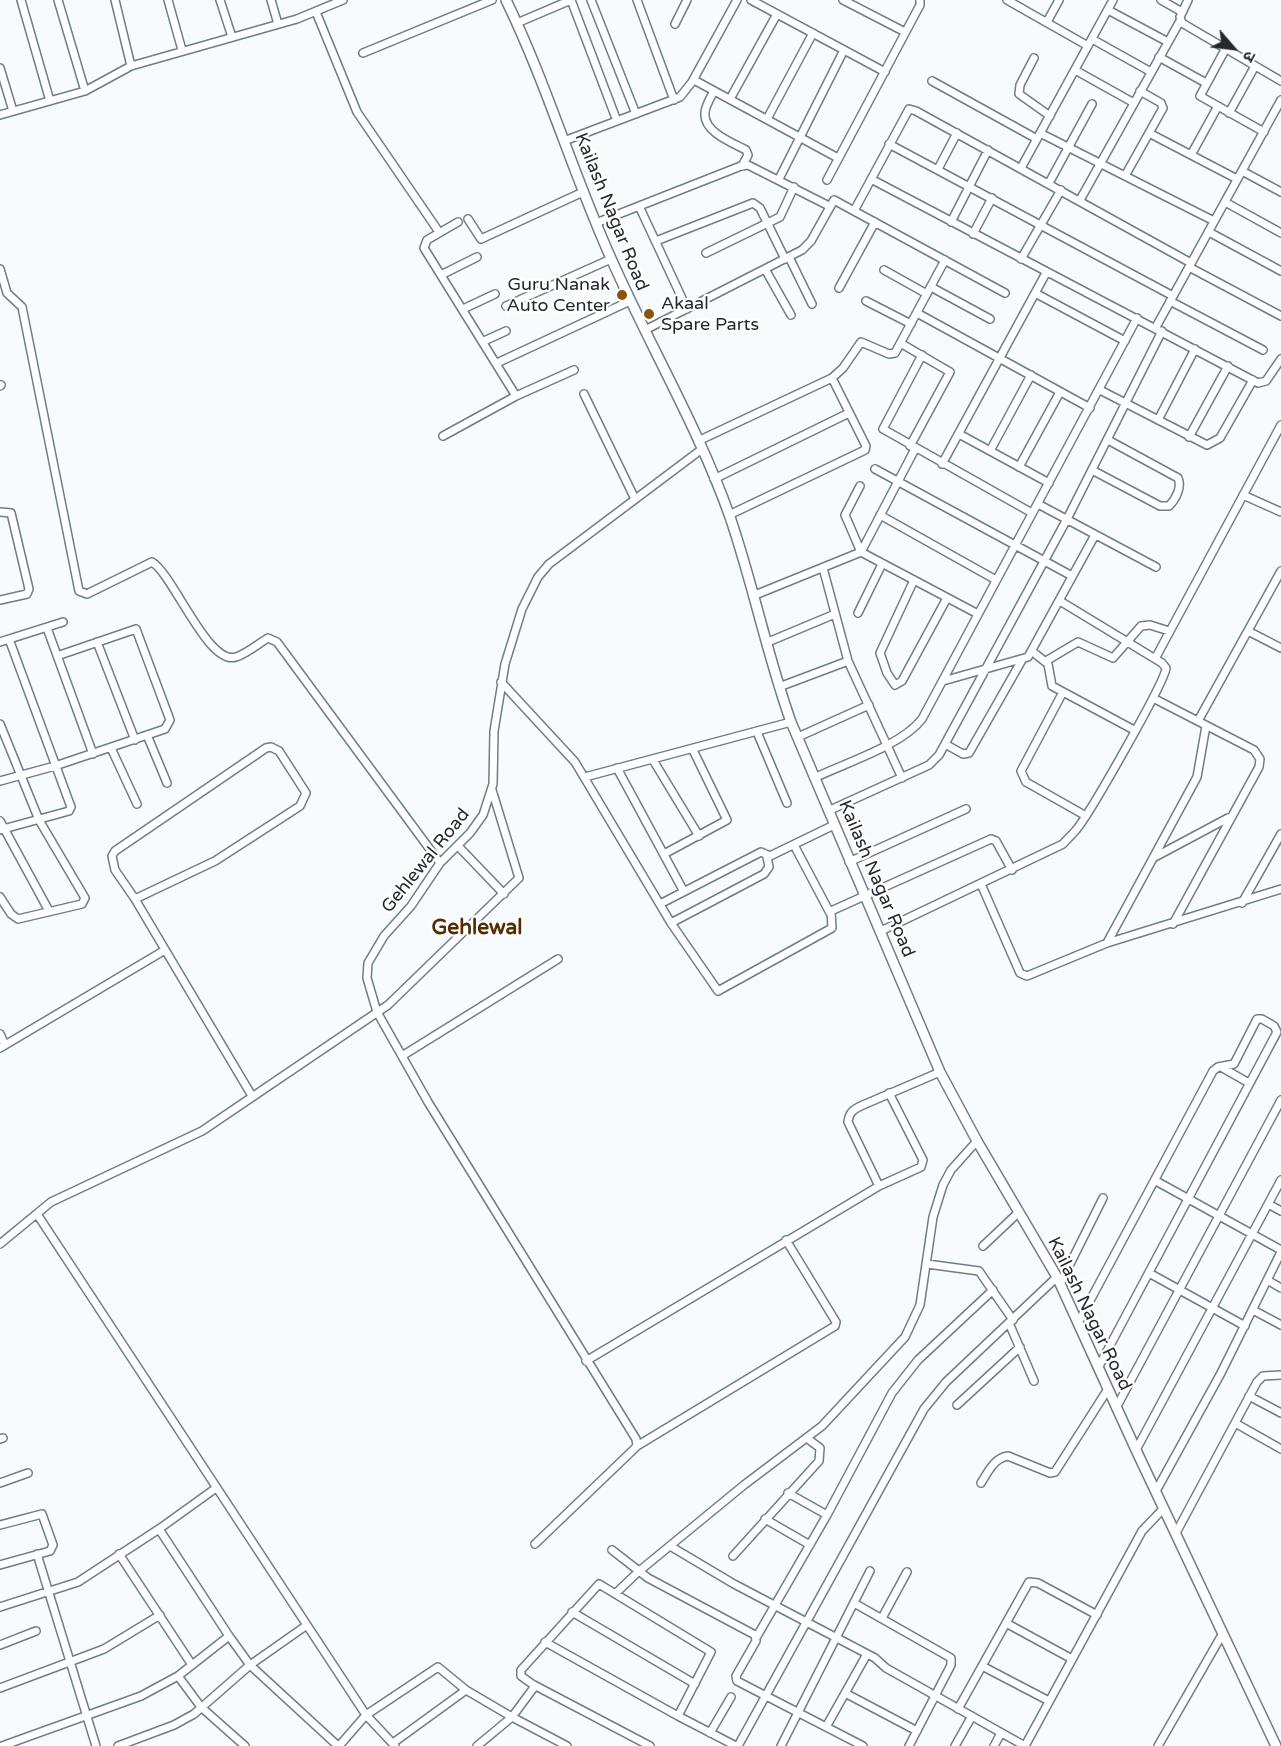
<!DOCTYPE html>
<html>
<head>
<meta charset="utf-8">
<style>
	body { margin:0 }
	#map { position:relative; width:1281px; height:1746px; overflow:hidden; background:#f8fbfe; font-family:"Varela Round","Noto Sans Devanagari",sans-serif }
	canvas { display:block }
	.north { position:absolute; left:1203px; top:18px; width:60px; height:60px; -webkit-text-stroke:4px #fff; paint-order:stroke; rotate:118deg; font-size:16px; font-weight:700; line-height:24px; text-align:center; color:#23292e }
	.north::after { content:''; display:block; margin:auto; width:21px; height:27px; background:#23292e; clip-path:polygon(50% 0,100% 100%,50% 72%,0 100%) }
</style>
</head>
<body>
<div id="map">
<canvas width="1281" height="1746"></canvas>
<div class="north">उ</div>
</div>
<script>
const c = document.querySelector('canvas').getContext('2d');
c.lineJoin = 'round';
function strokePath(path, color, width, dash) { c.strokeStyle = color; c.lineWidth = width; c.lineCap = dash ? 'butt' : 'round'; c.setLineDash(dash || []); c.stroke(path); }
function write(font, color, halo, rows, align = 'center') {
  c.font = font + ' "Varela Round",sans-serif'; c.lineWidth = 4.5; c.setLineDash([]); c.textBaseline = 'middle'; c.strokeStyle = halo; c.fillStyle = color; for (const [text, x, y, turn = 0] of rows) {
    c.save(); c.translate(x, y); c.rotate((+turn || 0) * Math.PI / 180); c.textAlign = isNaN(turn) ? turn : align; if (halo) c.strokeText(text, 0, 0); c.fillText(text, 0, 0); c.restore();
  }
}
const street = new Path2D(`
	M21,0L50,101
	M58,0L85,91
	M115,0L131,66
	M168,0L182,50
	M220,0L232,37
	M271,0L278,24
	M571,0L617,121
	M591,0L636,114
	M637,0L674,100
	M751,0L885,72
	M843,0L905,32
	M1007,0L1088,46
	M1161,0L1182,12
	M1188,0L1180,17L1182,23L1281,81
	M1108,10L1168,42
	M316,12L357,112L439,232
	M1047,22L1059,0
	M517,23L571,0
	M675,24L687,0
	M1092,39L1151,72
	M1226,48L1200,96L1264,132
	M363,53L492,0
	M1159,57L1206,83
	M1034,58L1020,85L1019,94L1050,116
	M0,68L13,111
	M1075,70L1134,103
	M694,80L838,158
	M932,81L1037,139
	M714,91C711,97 705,106 705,113C703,132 733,143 746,150L748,155L742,166
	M730,99L777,14
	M1229,113L1255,66
	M0,115L85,91L131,66L297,19L343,0
	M767,119L813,33
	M1040,133L1214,221
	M1149,133L1237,179
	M564,141L680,97L692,82L737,0
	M889,144L1173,296
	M1191,155L1218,106
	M1021,168L1113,0
	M938,169L957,133
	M1242,171L1281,192
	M1125,176L1163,108L1161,103L1140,91
	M779,179L844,50
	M871,179L1258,383L1266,381L1281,359
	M827,180L920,5V0
	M1049,183L1092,104
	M1080,200L1180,21
	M1225,202L1281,233
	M639,206L687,309
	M854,211L1005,293
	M468,219L481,239L583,192
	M458,222L427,240L424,248L516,396
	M951,222L988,150
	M596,223L741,166L748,165L829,206
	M1209,232L1281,271
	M973,234L992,198
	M656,241L753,203L760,208L785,259
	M706,253L780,217L794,187
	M789,257L812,304
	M1021,259L1061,190
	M1189,267L1281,316
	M0,269L7,293L22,307L79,591L87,594L152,562C173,574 208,666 236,657C246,654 258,644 268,638L277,642L440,863
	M765,269L791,315
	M884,270L927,294
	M443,274L477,257
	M931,287L990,319
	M839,288L875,222
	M1035,293L1125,341
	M866,301L911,324
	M1170,301L1263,350
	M506,306L611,259
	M463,309L495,294
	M917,313L1090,408
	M1156,327L1281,100
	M645,330L802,250L811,241L834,200L854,211L909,109L916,111L1191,263
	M484,341L506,331
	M902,344L950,372L910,446
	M922,355L883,429L1032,513
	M497,363L630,301
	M0,386L1,385
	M1100,390L1207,445L1220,438L1253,380
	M584,394L635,499
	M1158,420L1195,349
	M959,434L1049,483
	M443,436L516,396L574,370
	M1189,437L1228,366
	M698,441L832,378L843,368L861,342L889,354L895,353L945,260
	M990,451L1031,375
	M942,464L1046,273
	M1019,467L1060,392
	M875,469L1072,576
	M1092,470L1160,506H1169C1176,499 1182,487 1178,478L1108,440
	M714,479L849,413
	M860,486L845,515L861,552L978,614
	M1243,495L1281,512
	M1038,504L1156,567
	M0,512L11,513L29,589L27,594L0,600
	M729,515L865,450L866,446L832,378
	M880,515L996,580
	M823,568L848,661L902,778
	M914,580L880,653L887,673L895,685L902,681L947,598
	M755,595L861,552L915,449
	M858,613L882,564
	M47,628L93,754
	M1248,631L1281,648
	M0,642L63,622
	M97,642L135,740
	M768,642L835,614
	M1033,652L1048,664L1052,686L1134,730
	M1156,657L1281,425
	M1046,661L1078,642L1113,658L1141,626L1150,625L1169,631
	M943,681L1028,657L1095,535
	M501,682L575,762L671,923L718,991L832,928L831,911L991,839L996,841L1012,870
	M779,687L848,661
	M1063,692L1021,771L1026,782L1086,816
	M1153,698L1254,750L1260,759L1259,767L1173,924
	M1198,721L1281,571
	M0,724L39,820L85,898L82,904L18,919L11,914L0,897
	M757,732L787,803
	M147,735L167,783
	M798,737L869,705
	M945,744L963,754L969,753L1022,660
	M111,748L137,804
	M653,760L699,836
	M617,768L683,890
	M585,777L791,722
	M814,778C845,763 901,746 922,719L1137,318
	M0,781L55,766L165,729L170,720L136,629L57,656
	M828,811L929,765L939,755L1067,519L1162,331
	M0,821L49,911
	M0,830L69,811L71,807L9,639
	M794,845L830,913
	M458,846L504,894
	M664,854L727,820L693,750
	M1153,858L1228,818
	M849,862L966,809
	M981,884L1020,973L1027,976L1107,943L1281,889
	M135,899L115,870L112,856L115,851L266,748L271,747L279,751L306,793L300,806L215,861L135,899L252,1096
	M1242,903L1281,834
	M660,904L761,852L770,856L834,825
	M671,923L764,874L769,867L767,857
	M881,931L1063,844C1067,839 1072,835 1076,830C1089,815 1165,682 1166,668L1162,663L1060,601
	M1107,943L1197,777L1206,726
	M0,1034L5,1045
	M0,1048L165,950
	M402,1056L558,959
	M1221,1067L1249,1083
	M1156,1181L1281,1250
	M879,1186L848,1122C849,1112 854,1109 863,1105L940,1072
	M1268,1204L1281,1211
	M37,1214L366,1715L395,1746
	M0,1244L51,1202L202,1131L388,1005L519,878L492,790
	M983,1246L1019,1212
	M927,1264L979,1271L1013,1320
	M1149,1273L1245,1326
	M1267,1280L1281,1288
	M1060,1284L1103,1198
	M1253,1310L1281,1325
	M1009,1323L1034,1381
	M1078,1323L1213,1071L1218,1067L1234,1064L1257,1019H1262L1274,1026L1277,1032L1098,1368
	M586,1361L879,1186L921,1167L923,1160L889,1093
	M1249,1396L1281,1413
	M957,1405L1020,1347
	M1116,1408L1281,1100
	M1235,1423L1281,1449
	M0,1439L3,1438
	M637,1446L835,1326L836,1322L786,1240
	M1136,1450L1281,1180
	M0,1483L28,1473
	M981,1483C988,1472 994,1458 1008,1456L1050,1473L1055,1472L1108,1389
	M1156,1491L1221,1373L1281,1252
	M788,1493L827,1515
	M765,1519L810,1545
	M0,1525L42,1514L53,1545L50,1551L0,1565
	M1176,1533L1257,1382L1263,1376L1281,1375
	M535,1544L632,1451L637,1446L636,1439L428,1102L377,1012L367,978L368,963L384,936L411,906L440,863L470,833L483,815L493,784L494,731L505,664L522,609L538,577L549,564L702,449
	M670,1546L734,1584L875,1658L886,1668L1025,1746
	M612,1550L648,1578L755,1635L756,1641L736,1676L737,1681L863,1746
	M37,1554L96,1746
	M119,1554L192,1665
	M733,1556L819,1461L820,1448L808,1439
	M616,1593L638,1572L744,1485L822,1426L905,1337L920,1305L933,1217L943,1185L951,1170L977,1141
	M854,1603L951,1658V1665L909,1746
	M0,1607L78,1582L159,1529
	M572,1612L695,1684
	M882,1618L907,1572
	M1006,1623L1072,1659
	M229,1636L250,1665L338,1746
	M756,1638L827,1515L892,1393L918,1360L993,1290
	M545,1642L678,1716
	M0,1645L36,1631
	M982,1666L1049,1701
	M178,1676L201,1707L245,1746
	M534,1685L650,1746
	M0,1688L104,1649L160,1615
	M845,1693L917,1731
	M958,1709L1029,1582L1038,1583L1097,1615
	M826,1727L867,1654
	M710,1733L731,1697
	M393,1743L466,1690
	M2,1746L141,1696L178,1676L229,1636L159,1529L216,1488
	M118,1746L174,1725L194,1714L250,1665L307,1625
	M339,1746L366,1715L438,1667L466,1690L512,1717L535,1686L521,1676V1670L599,1584L711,1652L678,1716L736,1746
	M477,1746L512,1717L567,1746
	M738,1746L924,1409L946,1382L1057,1277
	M781,1746L870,1571
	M955,1746L972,1716
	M994,1746L1001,1733
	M1025,1746L1142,1531L1164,1508
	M1158,1746L1223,1633`);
const secondary = new Path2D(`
	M506,0C544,78 569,161 603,240C642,333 696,421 730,517C753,584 767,655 791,722L940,1072L977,1141L1057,1277L1136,1450L1276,1746`);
const markers = [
	[622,295,6,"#8d520f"],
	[649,314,6,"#8d520f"]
];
const streetNames = [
	["Kailash Nagar Road",611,212,68],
	["Gehlewal Road",426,861,-51],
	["Kailash Nagar Road",876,879,67],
	["Kailash Nagar Road",1089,1314,64]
];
const poiNames = [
	["Guru Nanak",610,285],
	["Auto Center",610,306],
	["Akaal",661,304,"left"],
	["Spare Parts",661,325,"left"]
];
const quarterNames = [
	["Gehlewal",477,928]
];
strokePath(street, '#6e7d8a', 10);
strokePath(secondary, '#6e7d8a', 12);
strokePath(street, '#fff', 7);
strokePath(secondary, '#fff', 9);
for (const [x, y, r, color] of markers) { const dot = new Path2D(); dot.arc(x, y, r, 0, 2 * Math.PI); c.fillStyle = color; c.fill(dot); strokePath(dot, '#fff', 2); }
write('18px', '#23292e', '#fff', streetNames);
write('18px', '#23292e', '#fff', poiNames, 'right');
write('bold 21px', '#542c00', '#fff', quarterNames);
</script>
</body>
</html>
